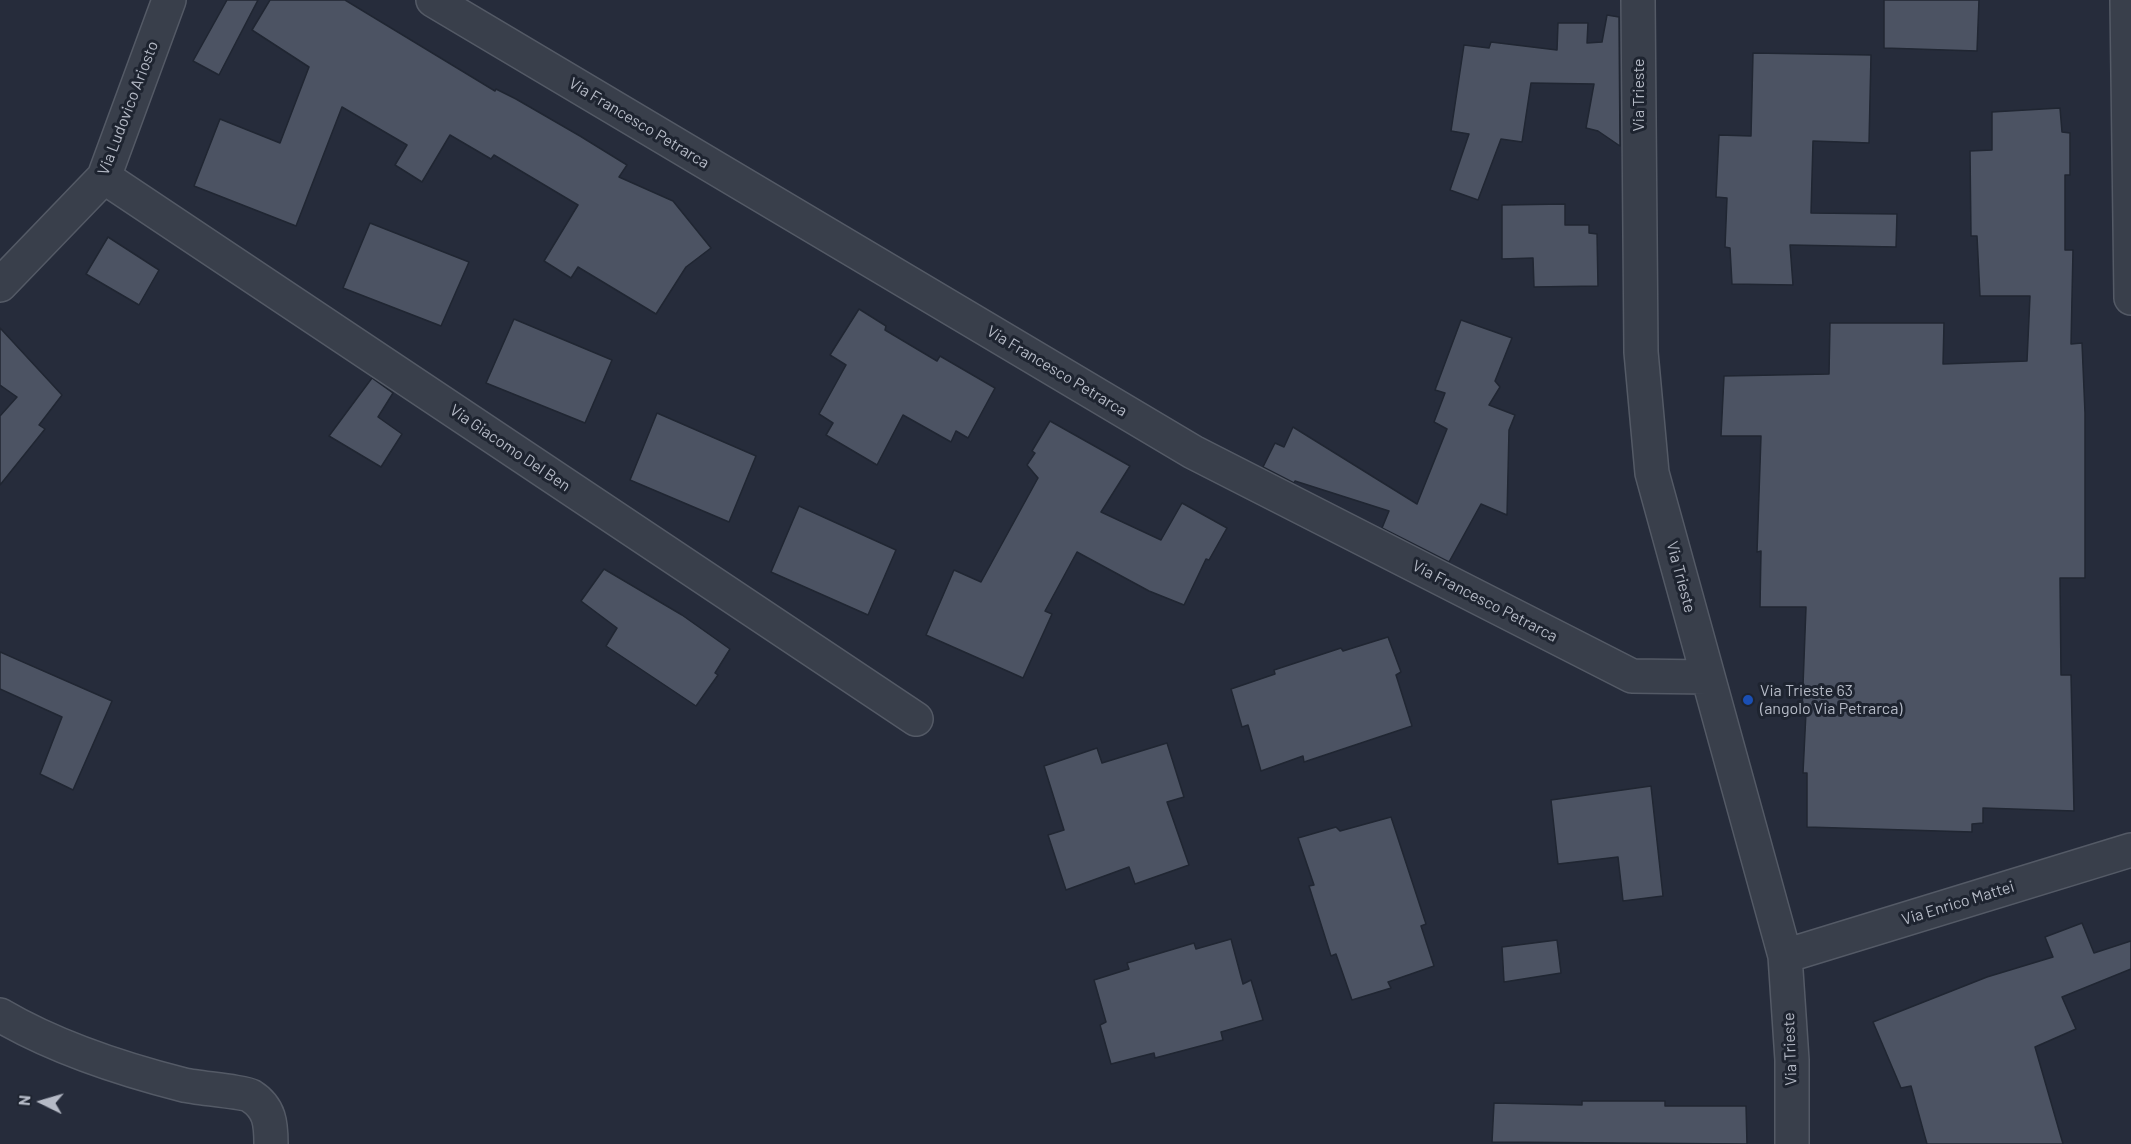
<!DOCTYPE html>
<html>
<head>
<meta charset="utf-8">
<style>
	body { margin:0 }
	#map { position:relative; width:2131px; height:1144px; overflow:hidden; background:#262c3b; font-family:Barlow,sans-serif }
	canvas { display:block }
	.north { position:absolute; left:12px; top:1072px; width:60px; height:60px; -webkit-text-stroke:4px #1e2430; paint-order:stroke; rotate:275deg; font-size:16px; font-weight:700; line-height:24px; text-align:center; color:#b5bac6 }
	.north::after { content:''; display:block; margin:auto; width:21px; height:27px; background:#b5bac6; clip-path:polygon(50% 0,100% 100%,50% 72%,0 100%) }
</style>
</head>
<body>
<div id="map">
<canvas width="2131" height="1144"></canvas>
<div class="north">N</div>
</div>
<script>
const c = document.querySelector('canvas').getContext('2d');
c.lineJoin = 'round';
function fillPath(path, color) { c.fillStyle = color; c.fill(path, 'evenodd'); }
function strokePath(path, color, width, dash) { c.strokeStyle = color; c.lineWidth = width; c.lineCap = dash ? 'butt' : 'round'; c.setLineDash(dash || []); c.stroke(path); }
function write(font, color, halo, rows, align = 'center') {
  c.font = font + ' Barlow,sans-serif'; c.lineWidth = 6; c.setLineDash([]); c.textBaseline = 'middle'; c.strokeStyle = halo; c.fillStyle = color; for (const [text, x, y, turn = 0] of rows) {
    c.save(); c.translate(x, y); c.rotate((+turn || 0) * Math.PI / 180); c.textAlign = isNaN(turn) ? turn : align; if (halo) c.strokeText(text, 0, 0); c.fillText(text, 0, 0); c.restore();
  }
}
const building = new Path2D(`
	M227,0H258L219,75L193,61Z
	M270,0H345L495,91L496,89L516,99L580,136L627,165L619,177L673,201L711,248L686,267L656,314L578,267L571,278L544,261L578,205L494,155L491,159L450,135L422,182L395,165L407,145L342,107L296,226L194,186L220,119L280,143L309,67L252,30Z
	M1884,0H1979L1977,51L1884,48Z
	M1607,15L1619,17L1620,146L1598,131L1586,128L1594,84L1531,83L1522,142L1501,139L1478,200L1450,190L1469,134L1451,131L1464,45L1489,48L1491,42L1557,50L1558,23H1588L1587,43L1602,42Z
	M1753,53L1871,55L1869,143L1813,141L1811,213L1897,214L1896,247L1790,245L1793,285L1732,284L1730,248L1725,247L1727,198L1716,197L1719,135L1751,136Z
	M2060,108L2062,132L2070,133V175H2065V250H2073L2071,344L2082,343L2085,413V578H2060L2061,675H2071L2074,811L1983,808V823L1972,824V832L1807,827V773H1803L1806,712H1802L1806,607H1760L1761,551L1757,552L1761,436H1721L1724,376L1829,374L1830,323H1944L1943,364L2027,361L2030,296H1980L1977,236H1971L1970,151L1992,150V112Z
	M1565,204V225H1589V233L1597,234L1598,286L1534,287L1533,258L1502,259V205Z
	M370,223L469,262L441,326L343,288Z
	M108,237L159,270L139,305L86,274Z
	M859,309L886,326L885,330L937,361L940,356L995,388L968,438L956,431L951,442L903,415L877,465L826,435L833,423L819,414L846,365L830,355Z
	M514,319L612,360L585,423L486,383Z
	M1461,320L1512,338L1495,381L1500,387L1489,405L1515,415L1509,430L1507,515L1481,504L1449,562L1382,528L1389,511L1295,481L1294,483L1263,467L1275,443L1284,447L1293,427L1417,504L1447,429L1434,422L1445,393L1435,390Z
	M0,328L62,395L39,425L45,429L0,485V416L17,397L0,385Z
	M372,378L393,393L378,417L402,434L381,467L329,436Z
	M657,413L756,456L729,522L630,480Z
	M1050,421L1130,466L1101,512L1161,540L1182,503L1227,528L1209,560L1206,559L1184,605L1149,591L1077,552L1045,611L1052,614L1023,678L926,635L954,570L981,582L1038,478L1027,465L1035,453L1032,451Z
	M799,506L896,550L868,615L771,572Z
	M604,569L682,615L730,649L715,673L718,675L696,706L606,646L617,628L581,601Z
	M1388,637L1401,672L1396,675L1412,726L1304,762L1303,756L1261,771L1248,725L1242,727L1231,689L1275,674L1274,670L1341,648L1343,651Z
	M0,652L112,701L73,790L40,774L62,717L0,689Z
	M1167,743L1184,797L1167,802L1189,865L1135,884L1129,867L1066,890L1048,835L1064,830L1044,766L1097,748L1102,763Z
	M1651,786L1663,896L1623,901L1618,857L1558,864L1551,800Z
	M1391,817L1426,924L1421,926L1434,966L1388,982L1391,988L1352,1000L1336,954L1331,956L1309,886L1314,885L1298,838L1336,827L1340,831Z
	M2082,923L2094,953L2131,941V969L2062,997L2076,1029L2035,1047L2063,1144H1927L1911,1086L1901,1088L1873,1022L1987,977L2053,957L2045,937Z
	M1231,939L1243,984L1251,980L1263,1020L1221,1032L1223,1040L1155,1058L1154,1053L1111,1064L1100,1025L1106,1022L1094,980L1129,969L1127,963L1194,943L1196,949Z
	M1557,940L1561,973L1504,982L1502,947Z
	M1582,1101H1665V1106H1746L1747,1144L1492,1142L1494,1103L1582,1105Z`);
const minor = new Path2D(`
	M433,0L1193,452L1632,676L1708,677
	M1638,0L1641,352L1652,473L1785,956L1792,1060V1144
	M2127,0L2131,298
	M104,177L916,719
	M0,285L104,177L169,0
	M1785,956L2131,850
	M0,1015C56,1048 121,1069 184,1085C197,1088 244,1092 251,1096C270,1108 271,1124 271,1144`);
const markers = [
	[1748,700,6,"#1a4fb4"]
];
const streetNames = [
	["Via Trieste",1639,95,-90],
	["Via Ludovico Ariosto",128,108,-69],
	["Via Francesco Petrarca",639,123,31],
	["Via Francesco Petrarca",1057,371,31],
	["Via Giacomo Del Ben",510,448,34],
	["Via Trieste",1681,577,75],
	["Via Francesco Petrarca",1485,601,27],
	["Via Enrico Mattei",1958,903,-17],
	["Via Trieste",1790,1049,-92]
];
const poiNames = [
	["Via Trieste 63",1760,691],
	["(angolo Via Petrarca)",1760,709]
];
fillPath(building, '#4c5363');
strokePath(building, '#202632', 1.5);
strokePath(minor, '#545a66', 36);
strokePath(minor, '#393f4b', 33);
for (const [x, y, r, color] of markers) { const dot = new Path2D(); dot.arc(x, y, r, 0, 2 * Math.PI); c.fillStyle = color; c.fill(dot); strokePath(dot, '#1e2430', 2); }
write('16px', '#b5bac6', '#1e2430', streetNames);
write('16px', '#b5bac6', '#1e2430', poiNames, 'left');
</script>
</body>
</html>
